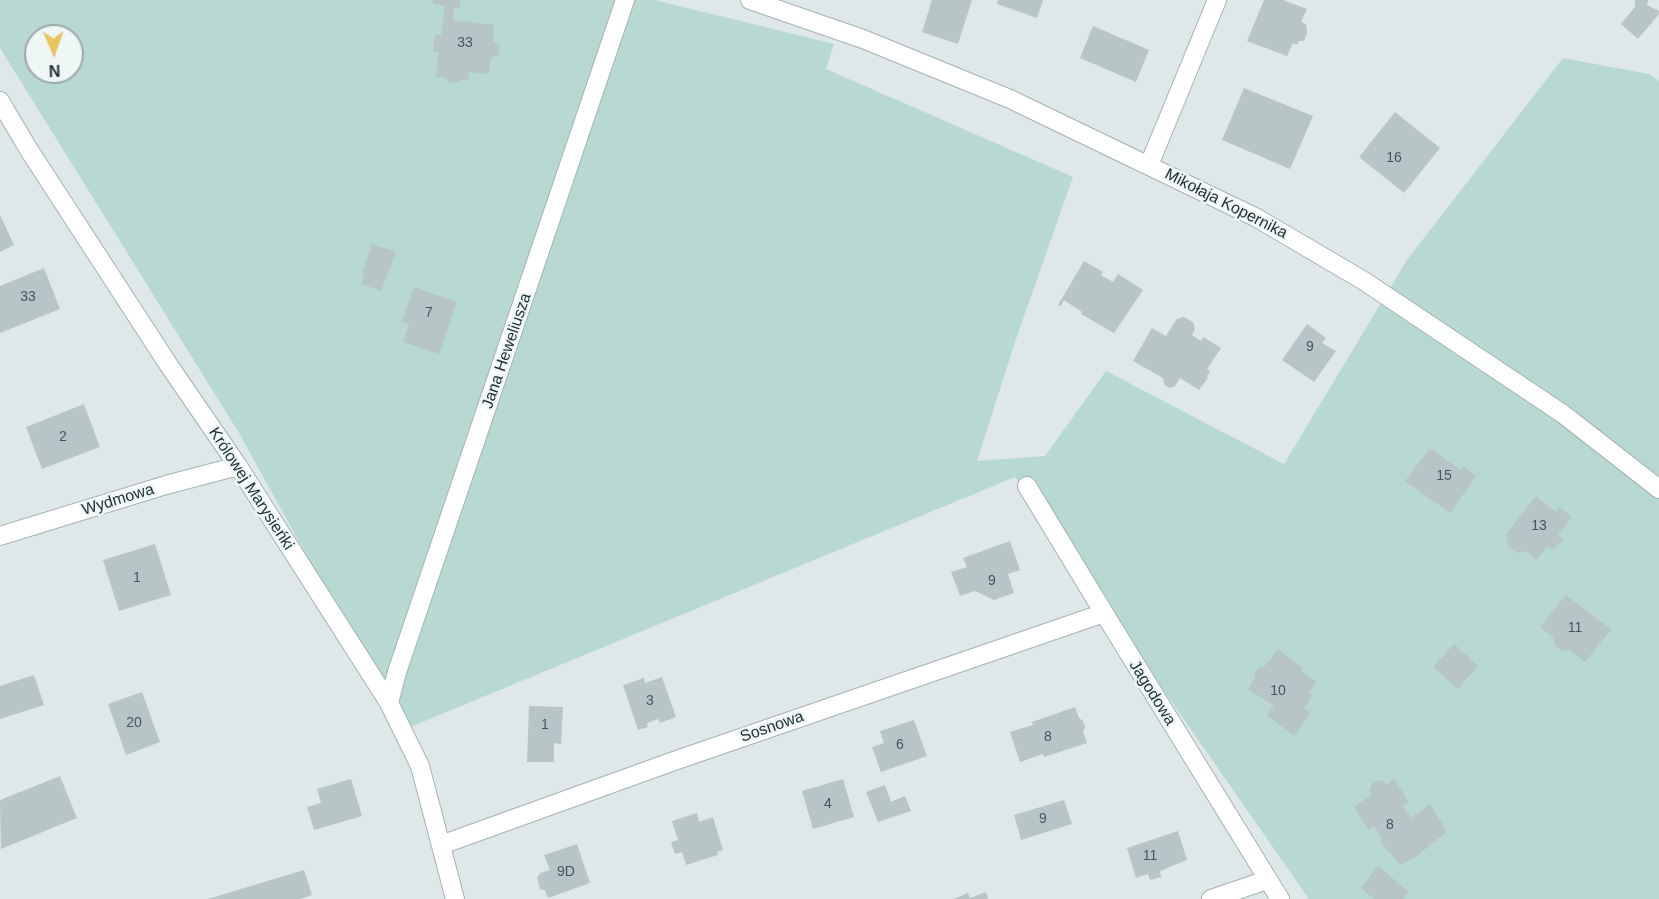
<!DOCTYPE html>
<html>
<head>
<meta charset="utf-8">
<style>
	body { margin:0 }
	#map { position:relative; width:1659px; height:899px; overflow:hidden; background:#dee8e9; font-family:Helvetica,sans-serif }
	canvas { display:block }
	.north { position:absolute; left:24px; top:24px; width:60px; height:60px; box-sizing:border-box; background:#eef6f6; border:2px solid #9ca8aa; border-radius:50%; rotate:178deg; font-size:16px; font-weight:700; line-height:24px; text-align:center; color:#213237 }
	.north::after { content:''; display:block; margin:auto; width:21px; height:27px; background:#e8c55d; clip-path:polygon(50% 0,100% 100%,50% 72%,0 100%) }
</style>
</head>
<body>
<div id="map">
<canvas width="1659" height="899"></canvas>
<div class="north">N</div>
</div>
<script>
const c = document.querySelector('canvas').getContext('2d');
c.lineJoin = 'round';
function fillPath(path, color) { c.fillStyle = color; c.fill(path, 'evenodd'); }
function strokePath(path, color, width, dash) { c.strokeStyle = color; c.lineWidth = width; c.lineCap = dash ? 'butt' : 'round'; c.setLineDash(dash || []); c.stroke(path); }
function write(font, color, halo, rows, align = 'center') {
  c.font = font + ' Helvetica,sans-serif'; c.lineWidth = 5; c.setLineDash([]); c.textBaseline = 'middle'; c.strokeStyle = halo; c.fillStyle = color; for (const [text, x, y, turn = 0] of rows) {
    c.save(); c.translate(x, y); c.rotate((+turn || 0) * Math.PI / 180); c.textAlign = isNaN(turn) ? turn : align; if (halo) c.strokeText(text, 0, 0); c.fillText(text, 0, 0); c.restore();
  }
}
const green = new Path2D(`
	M0,0H655L834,44L826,69L1073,177L1015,342L977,461L1045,456L1106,371L1284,464L1407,260L1563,58L1649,74L1659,81V899H1309L1015,477L403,730L239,433L0,48ZM36,36H72V72H36Z`);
const building = new Path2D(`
	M433,0H461L459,9L454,8L453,20L494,25L493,41L500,46L499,55L491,58L489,74L469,72V80H461L456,83L448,82L444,77H436L439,52H433L435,35H441L445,6L433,4Z
	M932,0H972L958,44L922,32Z
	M998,0H1043L1037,18L997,4Z
	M1264,0H1283L1307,9L1301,22L1306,24L1307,33L1304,41H1299L1297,45L1293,43L1287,56L1247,41Z
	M1635,0H1648L1647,5L1659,11V14L1638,39L1621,24L1635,7Z
	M1093,26L1149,50L1136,82L1080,58Z
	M1244,88L1313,116L1290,169L1222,140Z
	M1395,112L1440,148L1404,193L1359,157Z
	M0,215L14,245L0,252Z
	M372,244L396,252L381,291L361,284L364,276L362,275Z
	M1084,261L1103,272L1101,275L1113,282L1118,274L1143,290L1114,333L1081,314L1082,312L1064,300L1061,306L1058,305Z
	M44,268L60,309L0,333V286Z
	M414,287L457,302L439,354L403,342L409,324L402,322Z
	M1184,317L1193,322L1195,329L1192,335L1201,341L1203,337L1221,348L1207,369L1210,371L1207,377L1208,378L1199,390L1180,378L1175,386L1169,388L1164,384L1163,378L1133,361L1152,328L1166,336L1177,319Z
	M1307,324L1326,338L1322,343L1336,351L1314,382L1282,360Z
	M84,404L100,447L42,469L26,427Z
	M1430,448L1460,470L1463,466L1476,476L1450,513L1405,481Z
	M1536,496L1556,512L1559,507L1572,517L1558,535L1563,539L1554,549L1547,547L1536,560L1526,551L1517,553L1508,546L1506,535Z
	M1010,541L1020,570L1008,574L1014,593L994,600L975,591L960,596L951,572L967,567L963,558Z
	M155,544L171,595L119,611L103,560Z
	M1566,595L1611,629L1585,662L1570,650L1562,651L1554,645L1553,637L1540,627Z
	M1454,644L1478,666L1458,689L1433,667Z
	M1278,649L1303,668L1301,671L1316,682L1309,693L1312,696L1304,708L1311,713L1294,736L1267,715L1274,706L1248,689L1255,678V673L1259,668L1264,667Z
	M34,675L44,705L0,719V686Z
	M662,677L676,717L660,723L658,719L647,723L648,727L638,730L623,685L644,678L645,683Z
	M142,692L160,742L126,755L108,704Z
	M529,706L563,707L561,744L554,743V762H527Z
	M1075,707L1079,718L1083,721L1085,727L1083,732L1087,743L1044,757L1043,754L1020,762L1010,732L1033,725L1032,722Z
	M914,720L927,756L881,772L872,747L884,743L880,731Z
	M60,776L77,818L1,849L0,800Z
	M351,779L362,816L314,830L307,807L321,803L317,789Z
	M843,779L854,817L813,829L802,791Z
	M1394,779L1409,802L1403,806L1411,818L1430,804L1447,832L1414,858L1400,865L1379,840L1382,838L1374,826L1369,830L1354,807L1372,794L1369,791L1371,785L1378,780L1384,781L1386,785Z
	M885,785L891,802L905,796L911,811L878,822L866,792Z
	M1064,800L1072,824L1021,840L1014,815Z
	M697,813L699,822L713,817L723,850L717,852L718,855L686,865L682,852L675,854L671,842L678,840L672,821Z
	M1178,831L1187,860L1160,871L1161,877L1150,880L1148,874L1136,878L1127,848Z
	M577,844L590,883L548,898L545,890L540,889L537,878L540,873L550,870L544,855Z
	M1378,866L1409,892L1403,899H1374L1361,888Z
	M304,870L312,895L300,899H208Z
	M986,892L988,899H953L968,893L970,898Z`);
const street = new Path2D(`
	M750,0L863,39L1010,99L1257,218L1364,281L1563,414L1659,489
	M0,101L29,150L168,364L238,466L389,703L420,766L455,899
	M1149,165L1217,0
	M1027,486L1104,613L1280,899
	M0,536L166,485L238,466
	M389,703L397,672L625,0
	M441,845L674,761L1104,613
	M1211,899L1267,880`);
const numberNames = [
	["33",465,43],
	["16",1394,158],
	["33",28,297],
	["7",429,313],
	["9",1310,347],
	["2",63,437],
	["15",1444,476],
	["13",1539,526],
	["1",137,578],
	["9",992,581],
	["11",1575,628],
	["10",1278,691],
	["3",650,701],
	["20",134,723],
	["1",545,725],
	["8",1048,737],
	["6",900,745],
	["4",828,804],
	["9",1043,819],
	["8",1390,825],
	["11",1150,856],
	["9D",566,872]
];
const streetNames = [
	["Mikołaja Kopernika",1226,204,27],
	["Jana Heweliusza",507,351,-71],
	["Królowej Marysieńki",251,489,57],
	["Wydmowa",118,500,-17],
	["Jagodowa",1152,693,58],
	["Sosnowa",772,727,-19]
];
fillPath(green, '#b8d9d1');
fillPath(building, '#b7c5c6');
strokePath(street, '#a5b1b4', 20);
strokePath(street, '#fff', 18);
write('14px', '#46575b', null, numberNames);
write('16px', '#213237', '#eef6f6', streetNames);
</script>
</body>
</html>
